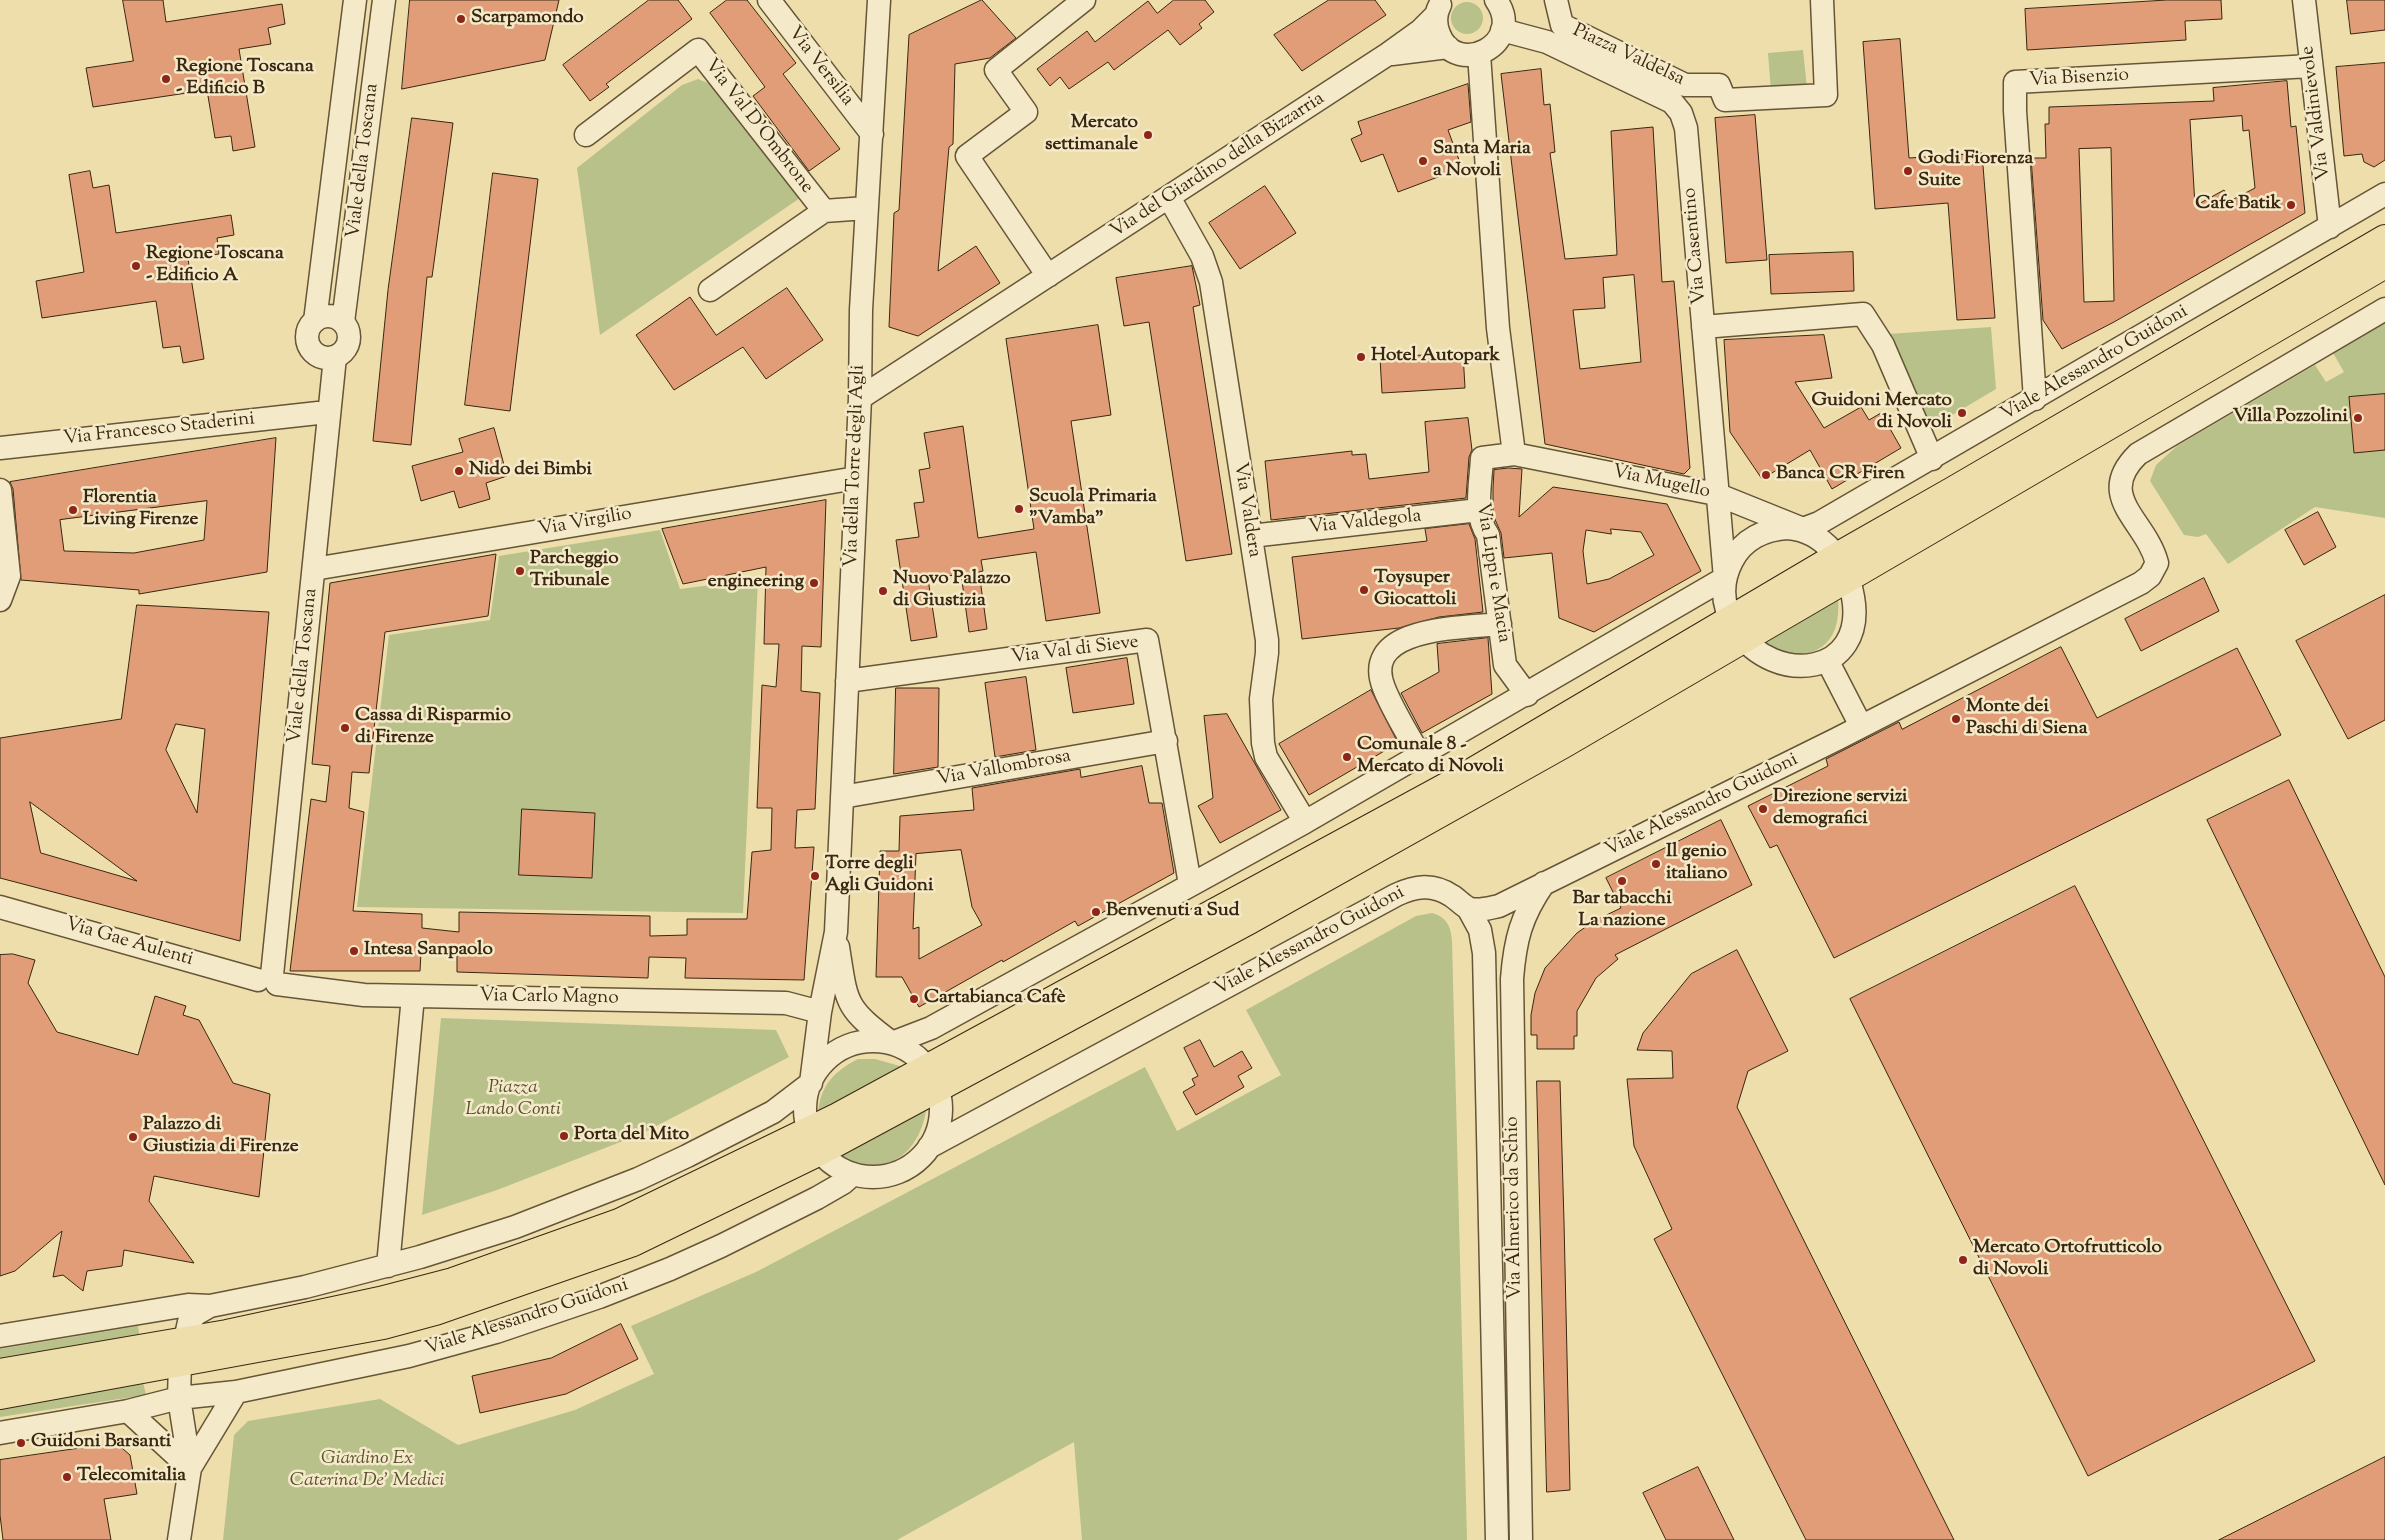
<!DOCTYPE html>
<html>
<head>
<meta charset="utf-8">
<style>
	body { margin:0 }
	canvas { display:block; background:#eedeac }
</style>
</head>
<body>
<canvas width="2385" height="1540"></canvas>
<script>
const c = document.querySelector('canvas').getContext('2d');
c.lineJoin = 'round';
function fillPath(path, color) { c.fillStyle = color; c.fill(path, 'evenodd'); }
function strokePath(path, color, width, dash) { c.strokeStyle = color; c.lineWidth = width; c.lineCap = dash ? 'butt' : 'round'; c.setLineDash(dash || []); c.stroke(path); }
function write(font, color, halo, rows, align = 'center') {
  c.font = font + ' "Sorts Mill Goudy",serif'; c.lineWidth = 5; c.setLineDash([]); c.textBaseline = 'middle'; c.strokeStyle = halo; c.fillStyle = color; for (const [text, x, y, turn = 0] of rows) {
    c.save(); c.translate(x, y); c.rotate((+turn || 0) * Math.PI / 180); c.textAlign = isNaN(turn) ? turn : align; if (halo) c.strokeText(text, 0, 0); c.fillText(text, 0, 0); c.restore();
  }
}
const green = new Path2D(`
	M1451 18a16 16 0 1 1 32 0a16 16 0 1 1-32 0Z
	M1803,50L1807,88L1771,91L1768,53Z
	M698,79L713,85L800,198L600,335L577,168L682,85Z
	M2385,323V518L2315,507L2228,564L2206,534L2198,537L2184,535L2150,481L2156,465L2177,446L2315,365L2326,382L2344,372L2333,353Z
	M1991,327L1996,389L1932,427L1888,334Z
	M660,530L680,589L758,579L743,913L357,907L389,635L490,620L499,556Z
	M1838,595C1840,623 1835,648 1804,654C1797,656 1787,657 1781,654C1774,651 1767,645 1761,641Z
	M1432,913C1447,917 1451,927 1452,941L1467,1540H1082L1074,1442L897,1540H223L234,1435L248,1421L380,1399L458,1445L575,1410L654,1374L631,1326L756,1272L1145,1067L1177,1131L1281,1075L1246,1010L1416,916Z
	M441,1018L776,1030L789,1057L641,1134L497,1190L422,1215Z
	M858,1059H875L907,1068L818,1115C819,1087 834,1071 858,1059Z
	M927,1105C920,1158 883,1180 836,1154Z
	M138,1326L140,1339L0,1363V1349Z
	M143,1382L146,1395L0,1417V1405Z`);
const building = new Path2D(`
	M123,0H163L166,22L282,4L285,24L268,28L271,44L239,49L255,147L233,151L231,136L215,138L207,90L93,107L86,68L133,61Z
	M410,0H559L545,60L402,89Z
	M649,0H678L692,19L606,84L609,87L590,101L563,65Z
	M727,0H747L796,63L783,74L840,149L809,171L753,96L765,87L710,13Z
	M982,0L1016,38L990,58L955,64L953,144L949,147L938,271L976,246L1000,283L918,336L889,327L894,213L899,210L909,35Z
	M1174,0H1205L1214,12L1199,24L1202,28L1180,45L1168,30L1114,70L1108,62L1069,89L1060,77L1050,86L1037,69L1087,31L1095,42L1148,1L1157,13Z
	M1329,0H1375L1386,15L1302,71L1274,35Z
	M2167,0H2221L2222,19L2185,21L2186,40L2027,50L2025,9Z
	M2347,0H2385V30L2351,34Z
	M1900,39L1909,158L1982,153L1995,318L1957,320L1948,203L1875,209L1863,42Z
	M2385,63V160L2374,167L2364,162L2362,154L2344,156L2336,67Z
	M1541,69L1544,105L1550,104L1555,152L1550,153L1565,259L1617,255L1611,131L1653,127L1662,282L1674,281L1690,468L1684,474L1545,444L1501,74ZM1634,275L1641,362L1580,369L1573,310L1605,308L1603,278Z
	M2287,81L2291,127L2296,126L2305,213L2114,322L2062,349L2043,320L2031,158H2046L2045,124H2049V107L2214,101L2213,88ZM2242,116L2243,131L2249,130L2255,188L2230,201L2224,190L2195,206L2190,120ZM2111,148L2114,301L2084,302L2079,149Z
	M1468,84L1471,122L1448,130L1462,168L1398,192L1383,154L1361,162L1351,139L1362,134L1358,122Z
	M1755,115L1767,260L1726,263L1715,118Z
	M412,118L453,123L432,277H427L411,445L373,441L388,290Z
	M90,171L93,188L109,185L116,233L231,215L234,235L217,238L219,254L188,259L204,359L183,363L180,346L163,348L156,301L42,318L36,281L84,272L69,175Z
	M493,173L538,179L510,411L465,405Z
	M1265,186L1296,233L1240,269L1209,223Z
	M1853,252L1854,291L1771,294L1769,255Z
	M1192,266L1200,305L1193,307L1232,554L1186,561L1149,322L1124,326L1116,278Z
	M787,288L823,340L766,379L743,347L674,390L636,335L690,297L716,335Z
	M1098,325L1111,415L1071,421L1100,613L1046,621L1036,552L981,560L983,571L979,572L987,629L969,632L961,574L928,579L937,637L911,641L896,540L919,537L914,503L924,502L919,470L930,468L924,433L963,426L978,538L1034,529L1006,339Z
	M1824,335L1832,378L1795,382L1824,428L1861,407L1869,420L1881,413L1901,448L1832,489L1810,450L1762,479L1730,432L1724,340Z
	M1463,353L1465,388L1382,393L1380,358Z
	M2385,394V450L2354,453L2349,397Z
	M1468,418L1472,450L1469,457L1466,498L1271,520L1265,461L1352,451V455L1366,454L1369,479L1429,472L1425,422Z
	M494,428L507,476L486,483L490,499L459,508L454,491L421,501L412,466L463,452L459,439Z
	M276,438L267,572L139,594V590L21,580L13,489L10,482ZM207,501L204,540L134,553L64,551L60,520Z
	M1509,468L1522,469L1519,517L1553,487L1667,504L1701,571L1594,632L1559,618L1552,553L1504,558L1501,533L1493,515V488L1494,470ZM1611,529L1641,532L1654,555L1609,579L1587,584L1583,551L1586,530L1611,534Z
	M826,500L821,647L802,646L801,691L820,693L815,809L797,810L795,848L814,847L804,980L685,978L686,958L649,957L648,978L457,972V955L421,952L420,971H290L311,799L326,802L330,766L312,764L330,583L496,554L488,616L385,632L369,773L352,772L349,808L364,812L353,911L422,914V928L459,932V912L650,916V936L687,935V919H747L752,852L771,850L772,808H757L762,685L776,687L779,644H764L766,567L683,584L662,529Z
	M2318,512L2336,547L2304,565L2285,530Z
	M1469,524L1475,539L1483,612L1439,617L1399,628L1302,639L1292,557L1427,541L1425,529Z
	M2204,578L2219,611L2141,651L2125,619Z
	M2385,595V720L2348,739L2296,641Z
	M137,605L269,612L240,941L0,878V738L121,719ZM176,724L205,729L197,813L166,750ZM30,802L137,881L41,853Z
	M1488,638L1492,694L1422,733L1401,693L1439,672L1437,644Z
	M2061,647L2097,718L2237,648L2281,735L1834,958L1777,845L1770,848L1748,806L1828,766L1826,759L1899,722L1902,729Z
	M1127,658L1134,704L1073,713L1066,668Z
	M1026,677L1036,750L995,757L985,683Z
	M896,688H939L938,767L894,774Z
	M1371,690L1398,743L1309,795L1279,744Z
	M1227,714L1281,810L1220,843L1198,806L1213,798L1204,716Z
	M1142,766L1149,803H1162L1174,873L1078,926L1075,921L1003,962L1002,960L919,1007L902,977H876L880,851H899L900,816L974,810L972,788L1080,769L1081,777ZM961,850L972,907L982,925L919,959V927L913,929L916,854Z
	M2289,780L2385,977V1185L2207,820Z
	M522,809L595,813L592,878L519,875Z
	M1721,820L1752,885L1615,955L1618,959L1596,978L1577,1011V1036H1574V1049H1537V1035H1531V1015L1535,993L1545,968L1577,933L1594,921L1621,908L1606,878Z
	M2075,886L2315,1361L2088,1476L1850,999Z
	M1737,950L1788,1051L1748,1071L1737,1107L1954,1540H1806L1654,1239L1672,1229L1634,1146L1627,1079L1673,1078L1672,1051L1637,1050L1643,1033L1691,974Z
	M13,954L35,960L28,983L57,1032L138,1055L155,996L186,1006L183,1015L199,1020L233,1083L270,1094L259,1197L154,1176L149,1201L194,1263L124,1250L122,1266L87,1271L83,1291L63,1275L53,1277L62,1231L15,1271L0,1276V955Z
	M1200,1040L1214,1067L1242,1051L1252,1068L1238,1076L1244,1087L1196,1115L1183,1092L1195,1085L1192,1079L1198,1076L1184,1048Z
	M1537,1081H1560L1564,1222L1570,1490L1547,1492Z
	M621,1324L638,1359L566,1394L480,1413L472,1376L551,1358Z
	M116,1443L130,1455L137,1494L104,1499L111,1540H3L0,1515V1460Z
	M2385,1457V1540H2219Z
	M1698,1467L1734,1540H1666L1643,1493Z`);
const street = new Path2D(`
	M769,0L872,134
	M1556,0L1562,25L1685,85H1719L1725,100L1826,95L1822,0
	M2304,0L2330,227
	M1440,5C1435,14 1435,24 1439,34C1456,79 1527,44 1496,0
	M1392,54L1448,47
	M1479,54L1498,328L1514,454
	M586,135L698,50L824,211L866,208
	M1170,199L1202,256L1211,282L1267,640V653L1261,699L1263,743L1266,757L1305,822
	M1048,276L967,156L1026,112L996,70L1084,0
	M710,290L824,211
	M307 337a21 21 0 1 1 42 0a21 21 0 1 1-42 0Z
	M315,321L355,0
	M343,322L384,0
	M1703,327L1863,314L1883,345L1932,459
	M860,398L1388,54L1420,31L1436,15
	M2035,399L2015,111V82L2311,66
	M0,448L318,413
	M0,490L9,576L0,600
	M1788,528C1824,531 1847,562 1853,597C1867,675 1775,688 1736,629C1722,607 1720,584 1732,561C1743,539 1765,529 1788,528Z
	M1251,536L1479,510
	M314,569L856,478
	M1827,660L1861,726
	M847,681L1147,640L1190,884
	M1527,695L1505,665L1488,535C1473,514 1481,482 1482,458L1514,454L1716,494L1803,529L1819,523L2385,194
	M1420,756C1408,734 1393,711 1384,688C1359,625 1466,628 1500,624
	M842,797L1166,741
	M0,907L258,980
	M1468,908L1480,930L1484,953L1497,1540
	M838,947C847,1004 844,1007 892,1043
	M272,975L335,357
	M277,984L364,995L786,1003L820,1012
	M805 1109a68 68 0 1 1 136 0a68 68 0 1 1-136 0Z
	M892,1043L931,1028L1305,822L1725,578L1686,128L1681,113L1672,102L1547,42L1502,30
	M811,1083L820,1012L836,932L860,398L861,310L879,0
	M929,1147L1396,895C1415,886 1433,883 1452,896C1457,899 1462,905 1468,908C1477,912 1489,908 1499,906L1837,739L2141,583L2150,576L2157,563C2146,520 2094,497 2138,454L2385,309
	M388,1266L413,996
	M0,1336L188,1305L210,1306L305,1287L420,1257L515,1227L638,1179L687,1156L773,1112L811,1083
	M128,1411L190,1468
	M0,1433L128,1411L179,1398L236,1392L409,1356L496,1332L599,1297L670,1269L721,1246L817,1198L843,1183L853,1174
	M190,1468L236,1392
	M179,1540L190,1468L179,1398L180,1362L189,1322L196,1314L210,1306
	M1521,1540L1512,979C1515,940 1521,916 1544,883`);
const primary = new Path2D(`
	M0,1373L227,1334L380,1301L453,1282L619,1223L838,1117L1461,779L1837,557L1953,491L2385,239
	M0,1395L383,1325L435,1311L633,1242L820,1151L1249,920L1563,744L2385,264`);
const markers = [
	[461,19,5,"#8f2418"],
	[166,79,5,"#8f2418"],
	[1148,135,5,"#8f2418"],
	[1423,161,5,"#8f2418"],
	[1908,171,5,"#8f2418"],
	[2291,205,5,"#8f2418"],
	[136,266,5,"#8f2418"],
	[1361,357,5,"#8f2418"],
	[1962,413,5,"#8f2418"],
	[2358,418,5,"#8f2418"],
	[459,471,5,"#8f2418"],
	[1766,475,5,"#8f2418"],
	[1019,509,5,"#8f2418"],
	[73,510,5,"#8f2418"],
	[520,571,5,"#8f2418"],
	[814,583,5,"#8f2418"],
	[1364,590,5,"#8f2418"],
	[883,591,5,"#8f2418"],
	[1956,719,5,"#8f2418"],
	[345,728,5,"#8f2418"],
	[1347,757,5,"#8f2418"],
	[1763,809,5,"#8f2418"],
	[1656,864,5,"#8f2418"],
	[815,876,5,"#8f2418"],
	[1622,881,5,"#8f2418"],
	[1096,912,5,"#8f2418"],
	[354,951,5,"#8f2418"],
	[914,999,5,"#8f2418"],
	[564,1136,5,"#8f2418"],
	[133,1137,5,"#8f2418"],
	[1963,1260,5,"#8f2418"],
	[21,1443,5,"#8f2418"],
	[67,1477,5,"#8f2418"]
];
const poiNames = [
	["Scarpamondo",471,19],
	["Regione Toscana",176,68],
	["- Edificio B",176,90],
	["Mercato",1138,124,"right"],
	["settimanale",1138,146,"right"],
	["Santa Maria",1433,150],
	["a Novoli",1433,172],
	["Godi Fiorenza",1918,160],
	["Suite",1918,182],
	["Cafe Batik",2281,205,"right"],
	["Regione Toscana",146,255],
	["- Edificio A",146,277],
	["Hotel Autopark",1371,357],
	["Guidoni Mercato",1952,402,"right"],
	["di Novoli",1952,424,"right"],
	["Villa Pozzolini",2348,418,"right"],
	["Nido dei Bimbi",469,471],
	["Banca CR Firen",1776,475],
	["Scuola Primaria",1029,498],
	["\"Vamba\"",1029,520],
	["Florentia",83,499],
	["Living Firenze",83,521],
	["Parcheggio",530,560],
	["Tribunale",530,582],
	["Toysuper",1374,579],
	["Giocattoli",1374,601],
	["Nuovo Palazzo",893,580],
	["di Giustizia",893,602],
	["engineering",804,583,"right"],
	["Monte dei",1966,708],
	["Paschi di Siena",1966,730],
	["Cassa di Risparmio",355,717],
	["di Firenze",355,739],
	["Comunale 8 -",1357,746],
	["Mercato di Novoli",1357,768],
	["Direzione servizi",1773,798],
	["demografici",1773,820],
	["Il genio",1666,853],
	["italiano",1666,875],
	["Torre degli",825,865],
	["Agli Guidoni",825,887],
	["Bar tabacchi",1622,900,"center"],
	["La nazione",1622,922,"center"],
	["Benvenuti a Sud",1106,912],
	["Intesa Sanpaolo",364,951],
	["Cartabianca Cafè",924,999],
	["Palazzo di",143,1126],
	["Giustizia di Firenze",143,1148],
	["Porta del Mito",574,1136],
	["Mercato Ortofrutticolo",1973,1249],
	["di Novoli",1973,1271],
	["Guidoni Barsanti",31,1443],
	["Telecomitalia",77,1477]
];
const streetNames = [
	["Piazza Valdelsa",1628,56,25],
	["Via Versilia",820,67,52],
	["Via Bisenzio",2079,79,-3],
	["Via Valdinievole",2317,113,-97],
	["Via Val D'Ombrone",758,127,52],
	["Viale della Toscana",364,161,-83],
	["Via del Giardino della Bizzarria",1218,166,-33],
	["Via Casentino",1696,246,-95],
	["Viale Alessandro Guidoni",2095,364,-30],
	["Via Francesco Staderini",159,430,-6],
	["Via della Torre degli Agli",856,466,-88],
	["Via Mugello",1661,483,12],
	["Via Valdera",1246,510,81],
	["Via Virgilio",585,523,-10],
	["Via Valdegola",1365,523,-6],
	["Via Lippi e Macia",1492,573,81],
	["Via Val di Sieve",1075,651,-7],
	["Viale della Toscana",304,666,-84],
	["Via Vallombrosa",1004,769,-10],
	["Viale Alessandro Guidoni",1702,806,-26],
	["Viale Alessandro Guidoni",1310,942,-28],
	["Via Gae Aulenti",129,943,16],
	["Via Carlo Magno",549,998,1],
	["Via Almerico da Schio",1515,1208,-91],
	["Viale Alessandro Guidoni",527,1318,-18]
];
const parkNames = [
	["Piazza",513,1089],
	["Lando Conti",513,1111],
	["Giardino Ex",367,1460],
	["Caterina De' Medici",367,1482]
];
fillPath(green, '#b8c18a');
fillPath(building, '#e19c78');
strokePath(building, '#392710', 1);
strokePath(street, '#665537', 25);
strokePath(primary, '#392710', 30);
strokePath(street, '#f4eac9', 22);
strokePath(primary, '#eedeac', 28);
for (const [x, y, r, color] of markers) { const dot = new Path2D(); dot.arc(x, y, r, 0, 2 * Math.PI); c.fillStyle = color; c.fill(dot); strokePath(dot, '#f4eac9', 2); }
write('bold 19px', '#392710', '#f4eac9', poiNames, 'left');
write('19px', '#392710', '#f4eac9', streetNames);
write('italic 19px', '#594e2e', '#f4eac9', parkNames);
</script>
</body>
</html>
